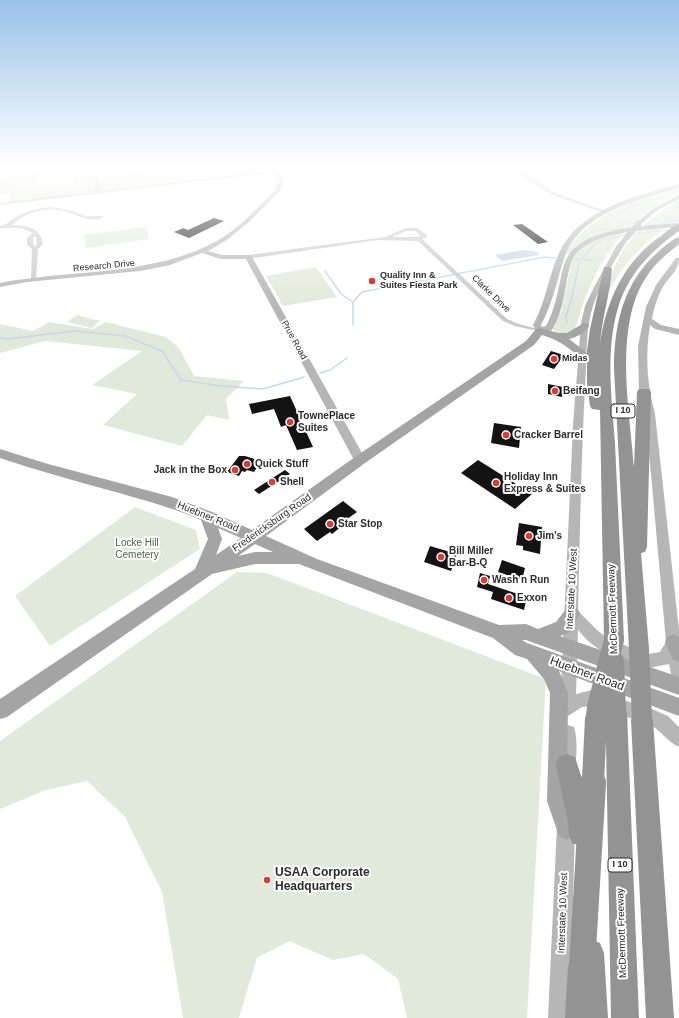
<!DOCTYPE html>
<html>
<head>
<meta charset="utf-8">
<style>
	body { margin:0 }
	canvas { display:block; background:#fff }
</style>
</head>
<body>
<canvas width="679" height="1018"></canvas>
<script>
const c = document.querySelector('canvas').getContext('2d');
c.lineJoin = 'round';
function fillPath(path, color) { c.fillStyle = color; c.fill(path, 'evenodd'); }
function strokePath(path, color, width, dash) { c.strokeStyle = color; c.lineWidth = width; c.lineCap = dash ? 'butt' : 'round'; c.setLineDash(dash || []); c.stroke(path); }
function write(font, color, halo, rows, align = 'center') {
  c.font = font + ' Arial,sans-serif'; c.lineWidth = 4; c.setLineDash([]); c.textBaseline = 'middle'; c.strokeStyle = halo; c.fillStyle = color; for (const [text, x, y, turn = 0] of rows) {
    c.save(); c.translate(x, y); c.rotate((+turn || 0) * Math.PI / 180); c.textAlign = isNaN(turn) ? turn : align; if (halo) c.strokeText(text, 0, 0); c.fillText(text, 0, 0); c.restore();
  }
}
const green = new Path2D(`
	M74,166H91L94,179L132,171L139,167L138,166H240L234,169L242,174L9,202L10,194L0,195V179H4L5,174ZM71,171L74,175V180C64,187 44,187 33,183L39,176Z
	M679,189V193C629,219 607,246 585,298C580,310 579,322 573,333C566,333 558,335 553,329L561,312L573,255L565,253C582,224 617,207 648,197L651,199Z
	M679,200V220C649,237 624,261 609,292L607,291C617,247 641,222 679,200Z
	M146,227L149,239L86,248L84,235Z
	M316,267L337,297L283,306L266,276Z
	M77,315L100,321L92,328L67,322Z
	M49,322L93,329L106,322L166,337L179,348L194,376L244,381L226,399L229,420L207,415L182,446L103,425L137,394L92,385L142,351L45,341L0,353V324L33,331Z
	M135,507L196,530L200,549L50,646L15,596Z
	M237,572L267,573L546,679L527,1018H407L398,979L364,954L333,960L289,941L257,958L239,1018H183L162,892L125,817L87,781L46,790L0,809V741Z`);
const water = new Path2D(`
	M524,250L538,252L539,255L502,261L495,255Z`);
const streamFar1 = new Path2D(`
	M0,183L13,189L16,198
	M665,222L679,206
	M653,225L679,221
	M594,230L630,207L679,189
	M595,230L624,229
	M632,234L670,230
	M584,240L583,239L590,233
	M601,240L626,235`);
const stream = new Path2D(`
	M576,259L593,260
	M581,259L595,244L603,239
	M325,271L341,294L353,302
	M567,323L566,316L572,297L579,262L575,259
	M353,325V302L362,292L545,257L555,258
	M0,338L8,339L74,331L125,336L162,351L181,380L221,386L263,389L304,377
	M320,373L330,370L347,358`);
const building = new Path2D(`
	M214,218L224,221L189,238L174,232L183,228L188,230Z
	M522,224L548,242L538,244L513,225Z
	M551,351L564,355L554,369L542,365Z
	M548,384L563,387L562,397L548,394Z
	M290,396L313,447L297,450L286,425L281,427L274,409L252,414L249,404Z
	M494,423L521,427L519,448L491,443Z
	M239,456H245L261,461L254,472L247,470L245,472L242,471L239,476L227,472Z
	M478,460L532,494L515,509L461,473Z
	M285,470L290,474L259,494L254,490Z
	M343,501L357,512L340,524L342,526L332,534L330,532L317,541L304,529Z
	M519,523L542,527L540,554L523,550V546L516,545Z
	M430,546L457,554L451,571L424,562Z
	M502,560L525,568L522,580L498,572Z
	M480,573L490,576L488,584L527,597L524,610L491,599L493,592L477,587Z`);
const street = new Path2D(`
	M92,166H96L100,191L296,168L330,167L393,170L446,166L393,172L330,169L296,170L0,205V203L96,191Z
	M507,166H512L556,193L608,212L604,213L552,195Z
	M51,207L70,210L86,216H102L104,217C92,224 80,216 68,212C51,206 26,211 12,225C27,225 41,228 43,244L38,249L36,279L31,280L32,249L27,245V238L33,233L21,228H0V226C9,224 11,219 19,215C29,210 40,208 51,207ZM36,236L37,244L35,246L33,244V238Z
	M406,228H417L426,234L427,237L422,239L507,319L519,324L542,330V332L515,326L503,321L418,241L378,240L248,259L245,257L248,255L385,237ZM406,231H415L421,236L418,237H392Z`);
const secondary = new Path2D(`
	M268,166H274L284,180L281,190L250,221L227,240L208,251L222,255H251L366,460L364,463H356L354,460L246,259H221L202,253L170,265L140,271L27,282L0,287V283C72,269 151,277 217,241C238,229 260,206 276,189L278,180Z
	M679,184V188C639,200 581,212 565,256C557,279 553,303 541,325L542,327L546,326C553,313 556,300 559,286C561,278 562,269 565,262C580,226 646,226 679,223V227C650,230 582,230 571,263C564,286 565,309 552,330L540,334L537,333L533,325C546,302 548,277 559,253C579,209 636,196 679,184Z
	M679,195V199L658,210L641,224L636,223L654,208Z
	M625,236L630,237C617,255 600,285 593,306C585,330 587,362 585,387C581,462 580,536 578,611L598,631L610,640L649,654L660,652L666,642L651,474L645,414L639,392L638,346L646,307L656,285L676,258H679C679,270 670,276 664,285C658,295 654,307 652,319L661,325L679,329V335L655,329L650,325C645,356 647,384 655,414L679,630V690L674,688L669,664L649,668L600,650L588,641L578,630L576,694L592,690L652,709L668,716L679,727V747C667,742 661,730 649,724L592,706L582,707L568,716L562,714L560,708L573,425L581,323L585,306L594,287L617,245Z
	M568,725L574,727C578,738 577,765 573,776L567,778L561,776C557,765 558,738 562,727Z
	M566,816L572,819L575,825L570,1018H548L557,825L560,819Z`);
const primary = new Path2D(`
	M584,323L588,324L589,326C584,333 578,337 569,339L586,352L587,354L586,356H578C567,346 556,339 542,335L534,345L365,463L266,536L317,559L499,625L526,624L538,629L556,622L566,609L572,607L578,609L580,614L568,633L560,636L679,677V695L526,640H522L527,643L679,698V716L559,671L568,693L567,801L577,829L573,836L566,840L559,836L547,801L550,693L544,679L527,659L515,655L493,638L299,564H255L212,574L7,717L0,719V699L195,569L208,539L201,520C171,507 140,499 108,490C72,480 36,470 0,458V449L48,464L172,497L212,512L252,530L355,457L526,341L536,329L540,328L559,333H567ZM218,528L241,538L216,555L222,539ZM255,544L273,552H255L238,556Z
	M673,634L679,637V662L673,660L665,642L667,637Z`);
const highway = new Path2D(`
	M679,224V231C651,251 628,274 618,308C605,351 612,399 615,443C618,509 621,574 624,640L621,646L614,649L607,646L604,640L600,410L592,409L590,406L587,384V351L590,329L604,267H610L612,269C610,294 602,318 600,344C606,301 624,261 661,236C666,232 672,226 679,224Z
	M679,237V244C667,254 655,263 647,276C613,325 630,411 634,467L637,392L639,389H649L651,392L647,547L645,552L641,553L649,649L646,655L639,658L632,655L629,649L614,368C614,324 624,281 659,251C665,246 672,239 679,237Z
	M616,701L623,705L627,712L639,1018H611L606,741L604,783L601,791L593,794L585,791L584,789C588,806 597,826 590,843L581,846L572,843L569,834L568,822L556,765L559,757L567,754L575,757L582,779L585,718L588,710L596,707L604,710L605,715L609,705Z
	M642,709L650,712L653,720L674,1018H646L631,720L634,712Z
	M590,939L600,943L604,953L608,1018H565L568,967L572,957L576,955L580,943Z`);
const secondaryBridge = new Path2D(`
	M627,237L639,223`);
const highwayBridgeFar1 = new Path2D(`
	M639,649L642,720
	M614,661L616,712
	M596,718L597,707L614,640`);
const highwayBridge = new Path2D(`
	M582,967L593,783`);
const markers = [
	[372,281,4,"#df3933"],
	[554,359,4,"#df3933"],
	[555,391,4,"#df3933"],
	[290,422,4,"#df3933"],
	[506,435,4,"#df3933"],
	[247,464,4,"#df3933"],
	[235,470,4,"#df3933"],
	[272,482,4,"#df3933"],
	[496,483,4,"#df3933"],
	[330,524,4,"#df3933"],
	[529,536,4,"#df3933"],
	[441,557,4,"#df3933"],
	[484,580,4,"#df3933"],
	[509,598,4,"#df3933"],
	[267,880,4,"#df3933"]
];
const farStreetnames = [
	["Research Drive",104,266,-5],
	["Clarke Drive",491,294,44],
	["Prue Road",294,340,61]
];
const farPoinames = [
	["Quality Inn &",380,276],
	["Suites Fiesta Park",380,286],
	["Midas",562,359]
];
const shields = [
	[623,411,24],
	[620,865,24]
];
const shieldNames = [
	["I 10",623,411],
	["I 10",620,865]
];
const poiNames = [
	["Beifang",563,391],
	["TownePlace",298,416],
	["Suites",298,428],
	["Cracker Barrel",514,435],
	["Quick Stuff",255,464],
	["Jack in the Box",227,470,"right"],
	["Holiday Inn",504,477],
	["Express & Suites",504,489],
	["Shell",280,482],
	["Star Stop",338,524],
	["Jim's",537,536],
	["Bill Miller",449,551],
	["Bar-B-Q",449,563],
	["Wash n Run",492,580],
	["Exxon",517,598]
];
const streetNames = [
	["Huebner Road",208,517,22],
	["Fredericksburg Road",272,523,-35],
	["Interstate 10 West",572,589,-87],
	["McDermott Freeway",613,609,-92],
	["Interstate 10 West",563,913,-88],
	["McDermott Freeway",622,933,-92]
];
const parkNames = [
	["Locke Hill",137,543],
	["Cemetery",137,555]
];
const nearStreetnames = [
	["Huebner Road",587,674,20]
];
const nearPoinames = [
	["USAA Corporate",275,873],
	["Headquarters",275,887]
];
fillPath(green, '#e1eada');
fillPath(water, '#c6d8e9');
strokePath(streamFar1, '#c6d8e9', 1);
strokePath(stream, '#c6d8e9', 1.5);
fillPath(building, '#131313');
fillPath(street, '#c9c9c9');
fillPath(secondary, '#b6b6b6');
fillPath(primary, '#a4a4a4');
fillPath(highway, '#939393');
strokePath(secondaryBridge, '#b6b6b6', 6);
strokePath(highwayBridgeFar1, '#939393', 20);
strokePath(highwayBridge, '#939393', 26);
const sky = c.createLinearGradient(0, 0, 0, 308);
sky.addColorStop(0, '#9ac2e8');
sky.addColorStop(0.54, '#fff');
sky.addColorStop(1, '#ffffff00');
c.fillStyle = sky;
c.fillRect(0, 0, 679, 308);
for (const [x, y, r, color] of markers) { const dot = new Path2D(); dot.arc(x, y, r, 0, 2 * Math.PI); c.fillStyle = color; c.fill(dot); strokePath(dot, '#fff', 1.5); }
write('9px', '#2c2c2c', '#fff', farStreetnames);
write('bold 9px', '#2c2c2c', '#fff', farPoinames, 'left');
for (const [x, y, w] of shields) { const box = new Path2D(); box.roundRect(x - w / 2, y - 7, w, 14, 3); c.fillStyle = '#fff'; c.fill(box); strokePath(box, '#2c2c2c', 1); }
write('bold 9px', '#2c2c2c', null, shieldNames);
write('bold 10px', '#2c2c2c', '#fff', poiNames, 'left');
write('10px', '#2c2c2c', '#fff', streetNames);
write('10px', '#4b663c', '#fff', parkNames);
write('12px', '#2c2c2c', '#fff', nearStreetnames);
write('bold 12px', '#2c2c2c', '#fff', nearPoinames, 'left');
</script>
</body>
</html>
